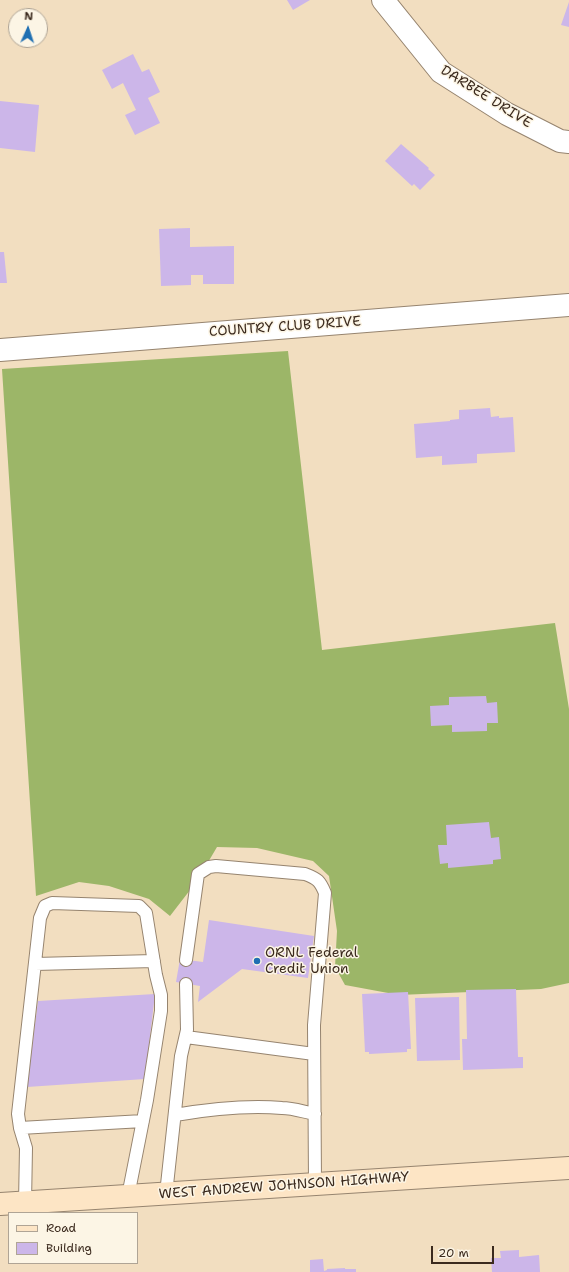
<!DOCTYPE html>
<html>
<head>
<meta charset="utf-8">
<style>
	body { margin:0 }
	#map { position:relative; width:569px; height:1272px; overflow:hidden; background:#f2dec0; font-family:"Shantell Sans",sans-serif }
	canvas { display:block }
	.legend { position:absolute; left:8px; top:1212px; width:130px; height:52px; box-sizing:border-box; background:#fcf5e5; border:1px solid #afa495; margin:0; padding:5px 7px; list-style:none; font-size:12px; color:#3b2a1e }
	.legend li { display:flex; align-items:center; gap:8px; height:20px }
	.legend b { width:20px; border:1px solid #afa495 }
	.north { position:absolute; left:8px; top:8px; width:40px; height:40px; box-sizing:border-box; background:#fcf5e5; border:1px solid #afa495; border-radius:50%; rotate:3deg; font-size:11px; font-weight:700; line-height:16px; text-align:center; color:#3b2a1e }
	.north::after { content:''; display:block; margin:auto; width:14px; height:18px; background:#1f6fb2; clip-path:polygon(50% 0,100% 100%,50% 72%,0 100%) }
	.scale { position:absolute; left:431px; top:1246px; width:63px; height:18px; box-sizing:border-box; border:2px solid #3b2a1e; border-top:0; padding-left:5px; font-size:12px; line-height:14px; white-space:nowrap; color:#3b2a1e; -webkit-text-stroke:3px #fcf5e5; paint-order:stroke }
</style>
</head>
<body>
<div id="map">
<canvas width="569" height="1272"></canvas>
<ul class="legend">
<li><b style="height:5px;background:#fde5c5"></b>Road</li>
<li><b style="height:11px;background:#ccb6e9"></b>Building</li>
</ul>
<div class="north">N</div>
<div class="scale">20 m</div>
</div>
<script>
const c = document.querySelector('canvas').getContext('2d');
c.lineJoin = 'round';
function fillPath(path, color) { c.fillStyle = color; c.fill(path, 'evenodd'); }
function strokePath(path, color, width, dash) { c.strokeStyle = color; c.lineWidth = width; c.lineCap = dash ? 'butt' : 'round'; c.setLineDash(dash || []); c.stroke(path); }
function write(font, color, halo, rows, align = 'center') {
  c.font = font + ' "Shantell Sans",sans-serif'; c.lineWidth = 3; c.setLineDash([]); c.textBaseline = 'middle'; c.strokeStyle = halo; c.fillStyle = color; for (const [text, x, y, turn = 0] of rows) {
    c.save(); c.translate(x, y); c.rotate((+turn || 0) * Math.PI / 180); c.textAlign = isNaN(turn) ? turn : align; if (halo) c.strokeText(text, 0, 0); c.fillText(text, 0, 0); c.restore();
  }
}
const forest = new Path2D(`
	M288,351L322,650L555,623L569,709V983L541,989L399,995L345,985L335,967L337,931L329,876L313,861L257,848L217,847L197,881L170,916L149,899L109,886L79,882L36,896L2,369Z`);
const building = new Path2D(`
	M287,0H310L293,10Z
	M569,2V27L561,25Z
	M133,54L142,72L149,69L160,92L148,98L160,123L135,135L125,115L136,110L123,83L112,89L102,70Z
	M0,101L39,105L35,152L0,148Z
	M401,144L429,168L428,169L435,175L420,190L414,184L412,186L385,161Z
	M190,228V247L234,246V284H203V275H191V285L161,286L159,229Z
	M0,252H4L7,283H0Z
	M490,408L491,417L499,416V418L513,417L515,452L477,454V463L442,465V456L416,458L414,424L450,421V420L459,419V410Z
	M486,696L487,703L497,702L498,723H487V731L452,732V725L431,726L430,706L449,705V697Z
	M489,822L491,838L499,837L501,859L493,860V864L448,868V863L440,864L438,845H447L446,825Z
	M209,920L314,936L308,978L242,969L198,1002L200,986L176,982L180,959L203,962Z
	M516,989L518,1057H523V1068L463,1070L462,1039H467L466,990Z
	M408,992L411,1049H407V1052L369,1054V1052H365L362,994Z
	M155,994L145,1079L27,1087L38,1001Z
	M459,997L460,1060L417,1061L415,998Z
	M519,1250V1257L539,1255L540,1272H492L491,1258H501L500,1251Z
	M323,1259L324,1271L327,1270V1269L345,1268V1269H356V1272H310V1260Z`);
const service = new Path2D(`
	M186,960L198,874L209,867L216,866L305,874C318,879 320,881 325,893L314,1025L315,1183
	M35,964L154,961
	M186,1037L314,1054
	M175,1115C210,1109 246,1105 282,1108C293,1108 304,1112 315,1114
	M20,1128L143,1121
	M166,1194L181,1056L187,1030L186,984
	M25,1203L26,1148L20,1128L18,1114L40,918L45,906L52,903L139,906L146,913L156,975L161,995V1011L147,1100L128,1196`);
const minor = new Path2D(`
	M383,0L441,72L507,114L560,141L569,142
	M0,350L569,305`);
const secondary = new Path2D(`
	M0,1204L569,1168`);
const markers = [
	[257,961,4,"#1f6fb2"]
];
const streetNames = [
	["DARBEE DRIVE",486,97,32],
	["COUNTRY CLUB DRIVE",285,327,-4],
	["WEST ANDREW JOHNSON HIGHWAY",284,1186,-4]
];
const poiNames = [
	["ORNL Federal",265,953],
	["Credit Union",265,969]
];
fillPath(forest, '#9cb668');
fillPath(building, '#ccb6e9');
strokePath(service, '#96846f', 14);
strokePath(minor, '#96846f', 24);
strokePath(secondary, '#96846f', 24);
strokePath(service, '#fff', 12);
strokePath(minor, '#fff', 22);
strokePath(secondary, '#fde5c5', 22);
for (const [x, y, r, color] of markers) { const dot = new Path2D(); dot.arc(x, y, r, 0, 2 * Math.PI); c.fillStyle = color; c.fill(dot); strokePath(dot, '#fcf5e5', 1.5); }
write('14px', '#3b2a1e', '#fcf5e5', streetNames);
write('14px', '#3b2a1e', '#fcf5e5', poiNames, 'left');
</script>
</body>
</html>
